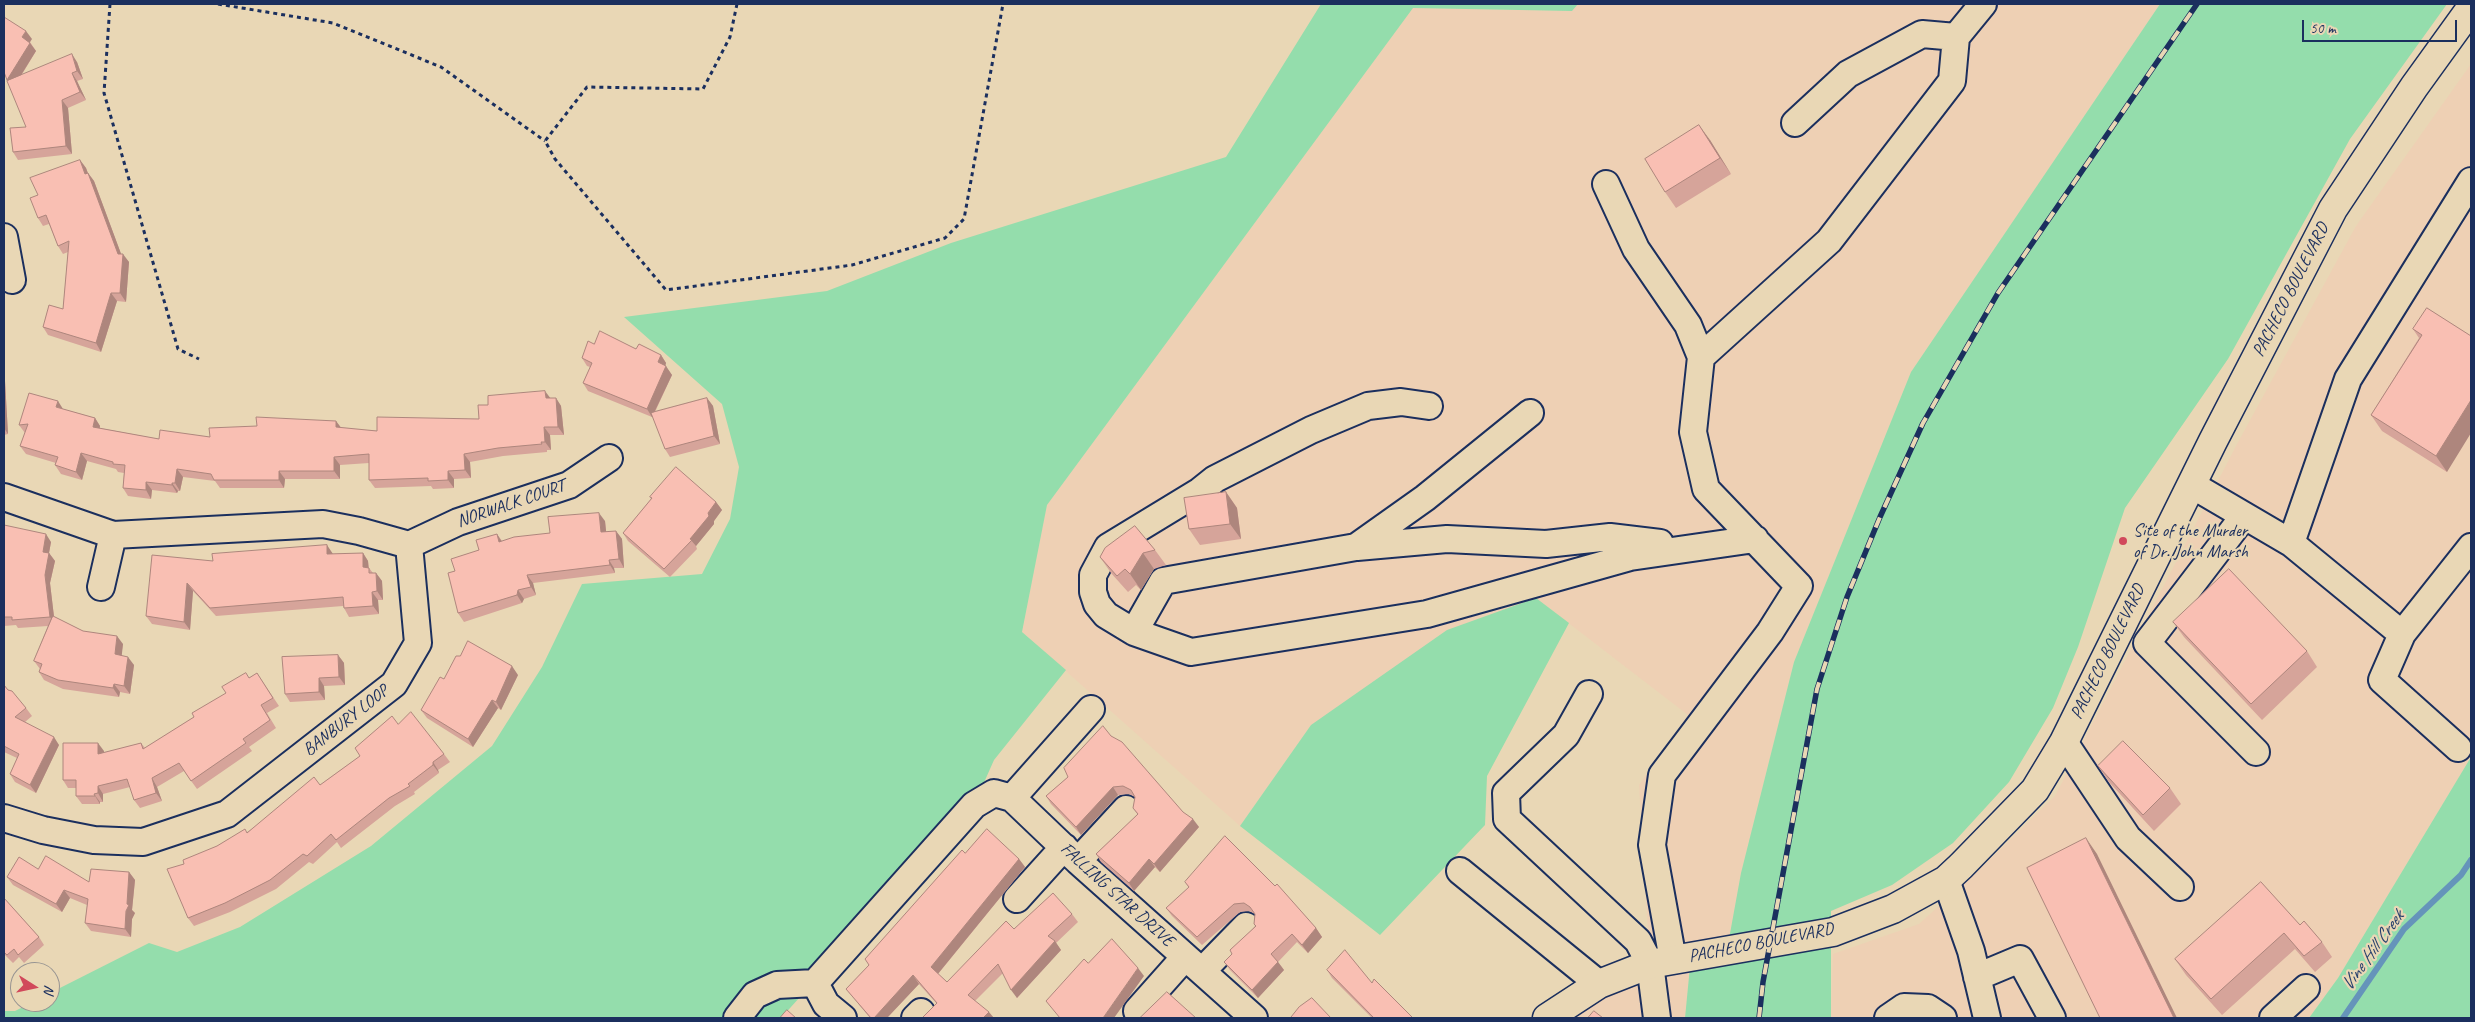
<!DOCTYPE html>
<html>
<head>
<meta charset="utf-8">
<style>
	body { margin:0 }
	#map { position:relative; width:2475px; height:1022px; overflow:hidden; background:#e9d7b5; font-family:Caveat,sans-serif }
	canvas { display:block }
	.frame { position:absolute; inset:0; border:5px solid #1b2f5e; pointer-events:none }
	.north { position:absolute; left:10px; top:962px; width:50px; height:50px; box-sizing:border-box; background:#e9d7b5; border:1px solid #979492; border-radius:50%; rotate:100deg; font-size:14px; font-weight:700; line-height:20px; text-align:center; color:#1b2f5e }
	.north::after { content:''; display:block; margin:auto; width:18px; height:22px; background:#d1495b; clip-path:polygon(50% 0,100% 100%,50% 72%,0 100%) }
	.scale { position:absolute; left:2302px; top:20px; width:155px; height:22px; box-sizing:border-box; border:2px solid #1b2f5e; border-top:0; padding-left:6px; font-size:15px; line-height:18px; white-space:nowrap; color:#1b2f5e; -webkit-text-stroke:4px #e9d7b5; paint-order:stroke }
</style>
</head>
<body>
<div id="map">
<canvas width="2475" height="1022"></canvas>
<div class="frame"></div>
<div class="north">N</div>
<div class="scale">50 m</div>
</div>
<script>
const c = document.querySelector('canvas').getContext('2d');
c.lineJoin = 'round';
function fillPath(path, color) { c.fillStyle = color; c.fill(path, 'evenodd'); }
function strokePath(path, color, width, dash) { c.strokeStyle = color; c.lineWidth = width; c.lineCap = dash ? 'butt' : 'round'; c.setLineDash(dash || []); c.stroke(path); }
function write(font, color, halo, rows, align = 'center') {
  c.font = font + ' Caveat,sans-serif'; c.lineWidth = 4.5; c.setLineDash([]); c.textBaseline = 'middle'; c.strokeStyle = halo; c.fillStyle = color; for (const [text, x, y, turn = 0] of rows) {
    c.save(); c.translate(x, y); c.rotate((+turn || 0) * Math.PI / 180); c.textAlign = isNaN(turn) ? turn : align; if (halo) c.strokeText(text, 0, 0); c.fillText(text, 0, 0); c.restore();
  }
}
const built = new Path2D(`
	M1578,4H2160L1911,372L1794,662L1741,873L1727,950L1691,957L1685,1018H1547L1650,964L1639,785L1688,715L1536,598L1311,725L1240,826L1022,632L1047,505L1413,8L1572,11Z
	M2471,64V757L2338,978L2309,1018H1831L1833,954L1919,924L1982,867L2055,796L2236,446L2356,226Z`);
const green = new Path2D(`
	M1321,4H1578L1572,11L1413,8L1047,505L1022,632L1066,670L994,760L974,805L781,1018H4V1011H15L33,1002H50V993L149,943L177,952L240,927L371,846L492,746L542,667L582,584L702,574L730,519L739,467L722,404L624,317L827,291L951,243L1226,157Z
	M2160,4H2447L2350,139L2228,359L2125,508L2078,647L2053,708L2009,782L1953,843L1892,885L1831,911V1018H1685L1691,956L1727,950L1741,873L1794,662L1911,372Z
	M1536,598L1569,623L1487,776L1485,825L1380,935L1240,826L1311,725L1447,630Z
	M2471,757V1018H2309L2338,978Z`);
const stream = new Path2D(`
	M2343,1018L2404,929L2461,875L2471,860`);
const path = new Path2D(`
	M110,4L104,93L178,349L199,359
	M218,4L333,23L441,67L545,141
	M737,4L730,37L703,89L587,87L545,141L555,159L666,290L852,265L945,238L964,219L1003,4`);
const minor = new Path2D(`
	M1795,123L1848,74L1922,34L1956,37
	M1606,184L1636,249L1688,325L1701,357
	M4,237L12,280
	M1530,413L1425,498L1356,547L1163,581L1134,632L1191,652L1427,614L1630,557L1755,539
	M2192,485L2291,543L2402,634
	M4,497L113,535L323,524L359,531L409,545
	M2244,516L2147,643L2256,752
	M2291,543L2348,379L2471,181
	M409,545L458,522L569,485L609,458
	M1357,547L1447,539L1546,544L1610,537L1660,543
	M101,587L113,535
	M1134,632L1106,615L1097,604L1093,592V575L1108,547L1200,491L1215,479L1311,430L1368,406L1401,402L1429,406
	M1589,694L1566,735L1506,793L1507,819L1638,941L1650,964L1657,1018
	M2064,742L2128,838L2180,887
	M2458,748L2382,680L2402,634L2471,547
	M1012,798L1091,709
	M4,818L43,830L94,840L143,842L227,814L394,684L418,643L409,545
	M1078,861L1126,809
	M1460,871L1599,984
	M1946,880L1971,951L1987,1018
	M1017,899L1064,847
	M1673,960L1652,845L1662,775L1770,632L1799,586L1706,489L1693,432L1701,357L1829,241L1952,81L1956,37L1983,4
	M1202,971L1246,926
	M1977,977L2020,959L2052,1018
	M815,983L826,1004L843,1018
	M1137,1011L1185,957
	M737,1018L755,995L777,985L815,983L974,805L994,793L1012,798L1078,861L1254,1018
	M915,1018L921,1012
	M1888,1018L1904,1007L1928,1008L1943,1018
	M2273,1018L2306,988`);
const major = new Path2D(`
	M1547,1018L1599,984L1650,964L1833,932L1893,909L1946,880L1961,866L2035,790L2064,742L2213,441L2333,209L2414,87L2471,8`);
const rail = new Path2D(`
	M1759,1018L1763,982L1817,689L1847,597L1880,517L1923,423L1998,293L2197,4`);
const wall = new Path2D(`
	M32,39L30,42L36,51L21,76L77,62L83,79L77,81L86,100L68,108L72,154L18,160L13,152L26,127L4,72Z
	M1710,140L1731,174L1676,208L1665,192Z
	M80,160L86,168L88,173L94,181L121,254L129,262L126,302L117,301L101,352L48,335L43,327L63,309L68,252L63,254L58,246L49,224L43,226L38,218V195Z
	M2413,329L2471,336L2447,472L2382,431L2371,415L2419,338Z
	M594,344L636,349L661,355L666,363L665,366L672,375L655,412L707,398L713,406L720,444L670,457L665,449L653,417H652L588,391L583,383L590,367L587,366L582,358Z
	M4,379L5,381L8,434L4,435Z
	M550,398H556L561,406L564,435H550L551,450H547V452L503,456L470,462L471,478L454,479V488L433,489L431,486L375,488L369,480V463L340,465V479H285L284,488H220L215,481L183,477L180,491H178L177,493L152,490L151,499L128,496L123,488L124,473L118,472L116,469L87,461L82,480L61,474L55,465L56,463L26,454L20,446L25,433L19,425L63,409L95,418L100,426V428L159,439L210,437L336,421L341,428L377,431L479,419L488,405Z
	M1226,492L1237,508L1241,539L1200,545L1189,529Z
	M650,497L716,502L722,510L714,521V524L696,546L697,549L670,577L628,541L623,533L651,499Z
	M605,521L606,532L616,531L622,539L624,568H614L615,573L533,583L536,595L524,599L522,603L464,622L458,613L455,571L497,534L502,541L550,533Z
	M4,525L51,542L49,553L55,561L50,583L54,617L83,631L123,644L121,656L134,665L130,694L120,692L119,697L63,689L44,680L39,672L40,669L34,661L48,626L18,628L16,625L4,626Z
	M1155,550L1166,565L1154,569L1141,590L1136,585L1128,592L1111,573L1100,557Z
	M363,553L368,561L369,568L373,573H376L382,581L383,600H378L379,614L349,617L344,608L343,606L216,616L193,591L190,630L152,624L146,616L213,561L333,554Z
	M2173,622L2307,651L2317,667L2262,720L2184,637Z
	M338,655L344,663L345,685L324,686L325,700L290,702L285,694Z
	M257,673L279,706L267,713L276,728L249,747L252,751L197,789L184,771L157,787L162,801L140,808L134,800L130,787L103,794V802H100V804H82L76,796V788H68L63,780L104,751V753L141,743L145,748L194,717L249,678Z
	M518,675L501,710L498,708L473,747L427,718L421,710L444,679Z
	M4,685L8,690L26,708L32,716L25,722L59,745L36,793L15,782L10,774L17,758L4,752Z
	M398,724L444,754L450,762L438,770L439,773L414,792L415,794L395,806L341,848L337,842L313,864L309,862L276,889L230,912L194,926L188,918L184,864L217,846L247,832L320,785L360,756Z
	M1111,736L1183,812L1199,827L1160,872L1155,867L1134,891L1101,862L1096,854L1138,815L1133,808L1135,797L1129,794L1118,795L1081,835L1051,804L1046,796L1068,777Z
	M2098,766L2170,788L2181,804L2154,831L2109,782Z
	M965,853L1019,859L1025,867L938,974L947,982L1014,929L1072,914L1078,922L1056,943L1061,950L1017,998L1003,973L975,1001L936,1003L919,984L887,1018H870L846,989L869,965L865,959Z
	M38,869L89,882L129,872L135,880L132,910L135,913L132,919L131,937L91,931L85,923L87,905L70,898L62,912L13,885L7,877Z
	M1185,882L1316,928L1322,937L1308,953L1297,942L1278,962L1284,970L1258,998L1230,970L1224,962L1232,954L1255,926L1254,924L1255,914L1249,911L1240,912L1202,945L1172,916L1166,908L1189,888Z
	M4,898L39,937L44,945L24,963L19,957L13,963L4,954Z
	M2300,925L2322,942L2332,957L2315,972L2295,949L2222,1015L2186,975L2175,959Z
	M1327,970L1372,983L1413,1018H1372L1332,978Z`);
const shadedWall = new Path2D(`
	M26,31L32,39L28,45L22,37Z
	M30,43L36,51L13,88L7,80Z
	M72,54L77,62L83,79L77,71Z
	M72,73L77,81L86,100L80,92Z
	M62,100L68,108L72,154L66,146Z
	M1699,125L1710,140L1731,174L1720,158Z
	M80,160L86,168L91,182L85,174Z
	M88,173L94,181L123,259V254L129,262L126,302L120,293L118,254Z
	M111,293L117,301L101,352L96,343Z
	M661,355L666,363L664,370L658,362Z
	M666,366L672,375L652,417L647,409Z
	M4,379L5,381L8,434L4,428Z
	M545,391L551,399L546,398Z
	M556,398L561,406L564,435L558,427Z
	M707,398L713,406L720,444L714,436Z
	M2471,400V433L2447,472L2436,456Z
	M58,401L63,409L56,407Z
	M95,418L100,426L98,435L93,427Z
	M336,421L342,429L336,427Z
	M544,427L550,435L551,450L545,442Z
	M81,453L87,461L82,480L76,472Z
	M464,454L470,462L471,478L465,470Z
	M334,457L340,465V479L334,471Z
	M177,469L183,477L180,491L175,483Z
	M279,471L285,479L284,488L279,480Z
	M448,471L454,479V488L448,480Z
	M146,482L152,490L151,499L146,490Z
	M172,483L178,491L177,493L172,485Z
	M1226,492L1237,508L1241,539L1230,524Z
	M716,502L722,510L714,521V524L696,546L690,539Z
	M599,513L605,521L607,540L601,532Z
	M616,531L622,539L624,568L619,559Z
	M46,534L51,542L49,553L55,561L50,583L55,625L50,617L45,575L43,552Z
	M497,534L502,542H499Z
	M327,545L333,554V563L327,554Z
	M363,553L368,561L369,575L363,567Z
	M1143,553L1154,569L1141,590L1130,574Z
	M609,560L614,568L615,573L610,565Z
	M376,573L382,581L383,600L377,591Z
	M527,575L533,583L536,595L531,587Z
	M187,583L193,591L190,630L184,622Z
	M518,590L524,599L522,603L517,595Z
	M372,592L378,600L379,614L373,606Z
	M117,636L123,644L121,662L115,654Z
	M338,655L344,663L345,685L339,677Z
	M128,657L134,665L130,694L124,686Z
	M512,666L518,675L501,710L496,702Z
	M319,678L324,686L325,700L319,692Z
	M114,684L120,692L119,697L113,688Z
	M492,700L498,708L473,747L468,739Z
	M54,737L59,745L36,793L30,785Z
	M98,743L104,751V762L98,754Z
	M433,762L438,770L439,773L433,765Z
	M152,778L157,787L162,801L156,793Z
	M98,786L103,794V802L98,793Z
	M1113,787L1118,795L1081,835L1076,827Z
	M94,794L100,802V804L95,796Z
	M1193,819L1199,827L1160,872L1154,864Z
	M2086,838L2097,854L2177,1018H2174Z
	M1019,859L1025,867L937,975L931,967Z
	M1149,859L1155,867L1134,891L1129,883Z
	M129,872L135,880L132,910L135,913L132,919L131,937L125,929Z
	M64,890L70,898L62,912L56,904Z
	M1316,928L1322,937L1308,953L1302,945Z
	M1055,941L1061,950L1017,998L1011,990Z
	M1278,962L1284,970L1258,998L1252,990Z
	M1138,968L1144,976L1114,1018H1103Z
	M913,975L919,984L887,1018H874Z
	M989,1012L994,1018H983Z`);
const building = new Path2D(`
	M4,17L26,31L22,37L30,43L7,80L4,72Z
	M72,54L77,71L72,73L80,92L62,100L66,146L13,152L10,128L26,127L7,81Z
	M1699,125L1720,158L1665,192L1645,159Z
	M80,160L85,174L88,173L118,254H123L120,293H111L96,343L43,327L49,305L63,309L69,241L58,246L46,215L38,218L30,198L38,195L30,178Z
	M2427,308L2471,336V400L2436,456L2371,415L2422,335L2413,329Z
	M600,331L636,349L639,344L661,355L658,362L666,366L647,409L583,383L592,363L582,358L588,341L594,344Z
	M545,391L546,398H556L558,427H544L545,442H541L542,444L498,448L464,454L465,470L448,471V480L428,481V478L369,480V454L334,457V471H279V480H214L211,474L177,469L175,483H172V485L146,482V490L123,488L125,465L113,464V462L81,453L76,472L55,465L58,457L20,446L28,424L19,425L29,393L58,401L56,407L95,418L93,427L159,439L160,430L210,437L209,428L257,426L256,417L336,421V427L377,431V417L479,419L478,405H488V396Z
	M707,398L714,436L665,449L651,413Z
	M676,467L716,502L708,513L709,516L690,539L692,540L664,569L623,533L652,498L650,497Z
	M1226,492L1230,524L1189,529L1184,498Z
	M599,513L601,532L616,531L619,559L609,560L610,565L527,575L531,587L518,590L517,595L458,613L448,573L455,571L451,559L479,550L476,540L497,534L499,542L514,537L550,533L548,517Z
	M4,525L46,534L43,552L49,553L45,575L50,617L12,620V617H4Z
	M1135,526L1155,550L1143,553L1130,574L1125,569L1117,576L1100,557L1105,548Z
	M327,545V554L363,553V567L369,568V573H376L377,591L372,592L373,606L344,608L343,597L210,608L187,583L184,622L146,616L152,555L213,561L212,554Z
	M2229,569L2307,651L2251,704L2173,622Z
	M53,616L83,631L117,636L115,654L128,657L124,686L114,684L113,688L58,680L39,672L42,664L34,661Z
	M468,641L512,666L496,702L492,700L468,739L421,710L440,677L444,679L456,656H460Z
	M338,655L339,677L319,678V692L285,694L282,657Z
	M246,673L249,678L257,673L273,698L261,705L270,720L243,739L246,743L191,781L179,763L152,778L156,793L134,800L127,779L98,786V793L94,794L95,796H76V780H63V743H98V754L141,743L143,749L194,717L192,713L226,693L222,687Z
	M4,685L8,690L12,691L26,708L15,717L54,737L30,785L10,774L19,754L4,746Z
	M411,712L444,754L433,762V765L408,784L410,786L389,798L336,840L331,834L307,856L303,854L270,880L225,903L188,918L167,869L184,864L183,860L217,846L245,829L247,833L314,777L320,785L360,756L355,748L392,716L398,724Z
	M1103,726L1111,736L1122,742L1183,812L1193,819L1154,864L1149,859L1129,883L1096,854L1138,814L1133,808L1135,797L1131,790L1123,786L1113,787L1076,827L1046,796L1068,777L1064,768Z
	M2123,741L2170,788L2143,815L2098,766Z
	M987,829L1019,859L931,967L947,982L1006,921L1014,929L1053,893L1072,914L1048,936L1055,941L1011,990L998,964L968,995L989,1012L983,1018H922L937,1003L913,975L874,1018H871L846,989L869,965L865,959L962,850L965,853Z
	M1225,836L1275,886L1277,884L1316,928L1302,945L1292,934L1271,954L1278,962L1252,990L1224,962L1232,954L1230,950L1256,926L1254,924L1255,914L1250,907L1244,903L1234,904L1197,937L1166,908L1189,887L1185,882Z
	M2086,838L2174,1018H2100L2027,868Z
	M46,856L89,882L91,869L129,872L127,904L129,905L126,911L125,929L85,923L88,899L64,890L56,904L7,877L19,857L38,869Z
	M2261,882L2300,925L2304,921L2322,942L2304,956L2284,933L2211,999L2175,959Z
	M4,898L39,937L18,955L14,949L7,955L4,952Z
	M1112,939L1138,968L1103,1018H1060L1046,1001L1084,959L1088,963Z
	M1345,950L1372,983L1374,979L1413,1018H1374L1327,970Z
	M1167,992L1196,1018H1140Z
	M1312,998L1331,1018H1292L1291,1017L1299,1007Z
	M787,1010L796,1018H780Z
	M1594,1011L1603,1018H1588Z`);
const markers = [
	[2123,541,5,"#d1495b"]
];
const streetNames = [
	["PACHECO BOULEVARD",2291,290,-63],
	["NORWALK COURT",511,504,-19],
	["PACHECO BOULEVARD",2108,652,-64],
	["BANBURY LOOP",346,721,-38],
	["FALLING STAR DRIVE",1117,895,42],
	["PACHECO BOULEVARD",1761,943,-11]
];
const poiNames = [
	["Site of the Murder",2133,531],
	["of Dr. John Marsh",2133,552]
];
const waterNames = [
	["Vine Hill Creek",2373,951,-54]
];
fillPath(built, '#eed0b4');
fillPath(green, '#94ddac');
strokePath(stream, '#6594ba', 6);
strokePath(minor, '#1b2f5e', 30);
strokePath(major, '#1b2f5e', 31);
strokePath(path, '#1b2f5e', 3, [4, 4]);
strokePath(minor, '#e9d7b5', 26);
strokePath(major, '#e9d7b5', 28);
strokePath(rail, '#1b2f5e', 5.5);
strokePath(rail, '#e9d7b5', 4, [11]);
fillPath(wall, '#d6a49a');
fillPath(shadedWall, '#ae867d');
fillPath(building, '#f9bfb3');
strokePath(building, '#ae867d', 1);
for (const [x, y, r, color] of markers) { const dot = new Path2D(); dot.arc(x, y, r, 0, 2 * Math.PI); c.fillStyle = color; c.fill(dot); strokePath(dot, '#e9d7b5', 2); }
write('18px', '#1b2f5e', '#e9d7b5', streetNames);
write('18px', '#1b2f5e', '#e9d7b5', poiNames, 'left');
write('italic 19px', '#27406d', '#e9d7b5', waterNames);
</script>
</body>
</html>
